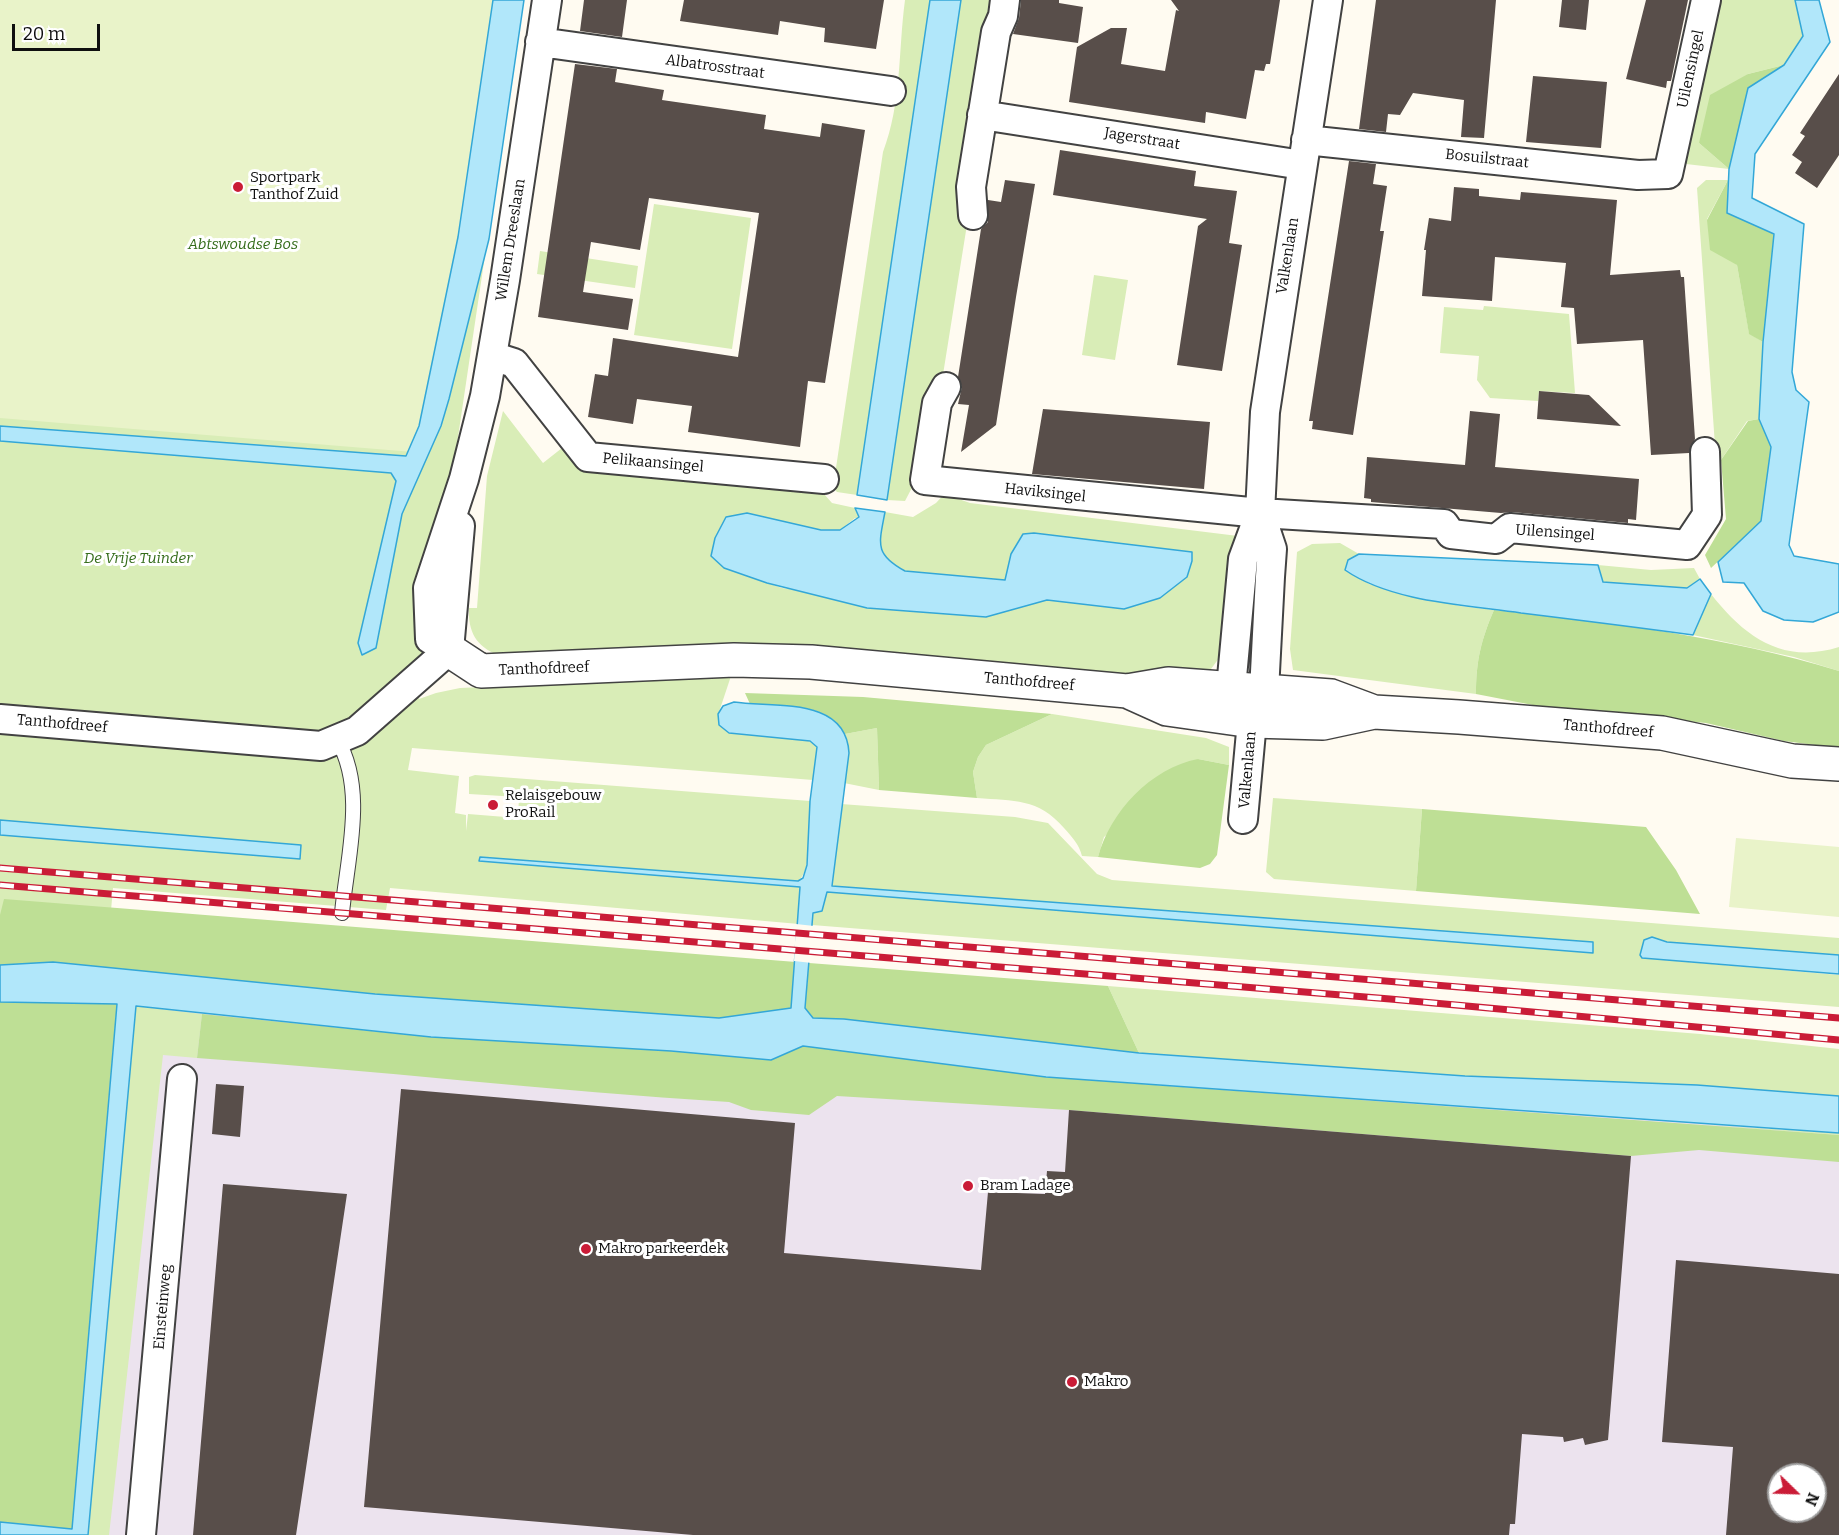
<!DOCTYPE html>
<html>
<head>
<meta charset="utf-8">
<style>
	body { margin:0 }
	#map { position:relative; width:1839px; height:1535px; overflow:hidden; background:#fffbf1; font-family:Bitter,serif }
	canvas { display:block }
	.north { position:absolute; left:1767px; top:1463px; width:60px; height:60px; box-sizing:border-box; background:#fff; border:2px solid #9f9f9f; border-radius:50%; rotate:113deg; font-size:16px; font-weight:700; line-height:24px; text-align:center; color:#0f0f0f }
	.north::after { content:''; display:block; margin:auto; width:21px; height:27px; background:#ca1c37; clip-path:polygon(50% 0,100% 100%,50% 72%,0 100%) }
	.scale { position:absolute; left:12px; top:24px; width:88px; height:27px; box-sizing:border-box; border:3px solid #0f0f0f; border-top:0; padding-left:8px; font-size:18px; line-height:21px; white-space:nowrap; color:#0f0f0f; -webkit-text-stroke:4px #fff; paint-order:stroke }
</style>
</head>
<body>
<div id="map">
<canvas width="1839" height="1535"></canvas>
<div class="north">N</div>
<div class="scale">20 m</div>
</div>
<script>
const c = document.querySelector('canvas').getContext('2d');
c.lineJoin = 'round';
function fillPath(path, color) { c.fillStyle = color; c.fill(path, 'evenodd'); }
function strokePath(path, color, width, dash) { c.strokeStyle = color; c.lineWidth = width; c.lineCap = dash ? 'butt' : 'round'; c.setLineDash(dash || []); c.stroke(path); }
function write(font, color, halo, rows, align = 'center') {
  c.font = font + ' Bitter,serif'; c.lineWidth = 6; c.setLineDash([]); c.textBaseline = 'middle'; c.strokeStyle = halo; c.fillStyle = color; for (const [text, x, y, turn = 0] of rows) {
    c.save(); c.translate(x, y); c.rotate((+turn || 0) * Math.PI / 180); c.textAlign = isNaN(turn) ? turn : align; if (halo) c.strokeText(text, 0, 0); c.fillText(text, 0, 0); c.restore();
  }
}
const industrial = new Path2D(`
	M135,1006L431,1037L803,1046L1839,1135V1535H71ZM1779,1475H1815V1511H1779Z`);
const green = new Path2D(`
	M0,0H523L419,699L436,693L460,688L731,676L718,715L815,743L817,747L813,780L412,748L408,770L459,776L455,813L466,815V831L468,814L518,818L519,797L469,794V777L475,775L810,801C809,820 813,870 798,881L481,857L480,861L800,887L799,924L390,888L386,910L113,888L106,967L53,962L0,965Z
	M905,0H930L857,495L837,492L833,488L883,152C902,102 898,52 905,0Z
	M961,0H998L984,26L957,194L969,212L941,387L917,478L905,501L887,500Z
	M1715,0H1795L1803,35L1784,65L1748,74L1699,143L1729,169L1686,164L1680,153Z
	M1706,180H1728L1707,219L1737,265L1749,333L1763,342L1759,419L1747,421L1721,460H1716L1697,188Z
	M654,204L751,218L732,349L634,335Z
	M540,251L638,266L635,288L537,274Z
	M1094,275L1128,280L1115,360L1082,355Z
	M1484,306L1569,314L1575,393L1539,391L1538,401L1490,398L1477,380L1479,356L1440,353L1444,307L1483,310Z
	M503,411L543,463L562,448L572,460L816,485L832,503L855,508L859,518H855L840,530H821L747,513L727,517L715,538L724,568L782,588L986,617L1047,600L1124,608L1187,577L1192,561V552L1034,533L1023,535L1011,554L1005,580L905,571C874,554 878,544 885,512L913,517L936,503L948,490L956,498L970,503L1238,536L1222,654L1211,669L1180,679L745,643L498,655C476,646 468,632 469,608H477L487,476Z
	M1340,543L1359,554L1348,560L1369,584L1460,606L1494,610C1481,640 1476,661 1476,694L1293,670L1290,649L1297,552L1312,544Z
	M1598,565L1651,570L1694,568L1700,579L1687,588L1603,582Z
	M1711,594C1744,636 1782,665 1839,647V671L1794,657L1693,635Z
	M1052,714L1206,738L1229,747V765L1198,759L1104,837L1098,857L1082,856C1079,844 1072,837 1064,828C1038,798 1014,801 977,798L973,772L978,757L986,745Z
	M877,728L879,790L844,783L849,753L845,734Z
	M1273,798L1422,809L1416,891L1274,879L1266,872Z
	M841,804L1015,817L1048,823L1097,874L1112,880L1839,938V955L1667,942L1652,937L1642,958L1839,975V1007L812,925L813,913L822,911L827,892L1593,953V942L832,886Z
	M1108,986L1700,1034L1839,1049V1096L1697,1085L1465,1076L1139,1053Z
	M135,1006L202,1014L197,1058L163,1055L109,1535H88Z
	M1689,1124L1839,1133V1135Z`);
const forest = new Path2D(`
	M1784,65L1748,88L1729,169L1699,143L1710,95L1748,74Z
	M1728,180L1727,213L1774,234L1763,342L1749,334L1737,265L1710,250L1707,220Z
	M1759,419L1771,447L1761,521L1711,568L1705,555L1726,519L1721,460L1748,421Z
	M1494,610C1611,622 1727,637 1839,671V748L1784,741L1706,723L1538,706L1476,694C1476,661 1481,640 1494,610Z
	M745,693L863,697L1052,714L986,745L978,757L973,772L977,798L879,790L877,728L845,734C827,701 783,707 750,704Z
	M1198,759L1229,765L1217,855L1210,864L1200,868L1098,857C1110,812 1151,768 1198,759Z
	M1422,809L1646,827L1676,870L1700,914L1416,891Z
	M4,899L796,962L792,1008L719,1018L375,994L53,962L0,965V915Z
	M809,963L1108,986L1139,1053L844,1019L813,1018L805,1008Z
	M0,1002L117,1003L72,1529L0,1522Z
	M202,1014L431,1037L671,1051L771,1060L803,1046L1046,1077L1839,1135V1162L1699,1150L1631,1156L1069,1110L837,1096L809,1115L751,1110L729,1102C551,1091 374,1070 197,1058Z`);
const pitch = new Path2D(`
	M0,0H502L452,375L413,452L0,418Z
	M1736,838L1839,847V917L1729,907Z`);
const water = new Path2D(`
	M493,0H524L489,239L449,399L441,426L402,514L376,648L362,655L358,643L396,481L391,473L0,441V426L406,456L419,426L458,237Z
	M930,0H961L887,500L857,495Z
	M1795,0H1819L1830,42L1755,154L1752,198L1804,224L1792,372L1796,390L1809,402L1789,545L1794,556L1839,564V612L1813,622L1784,620L1763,611L1744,583L1723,582L1718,562L1761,521L1771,447L1759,419L1763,342L1774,234L1727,213L1729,169L1748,88L1784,65L1803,36Z
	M855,508L885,512C879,544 874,554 905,571L1005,580L1011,554L1023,534L1034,533L1192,552V561L1187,577L1160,598L1124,609L1047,600L986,617L867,608L767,583L724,568L711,556L715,538L726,517L747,513L821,530H840L859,517Z
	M1359,554L1598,565L1603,582L1687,588L1700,579L1711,594L1693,635C1635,627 1578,620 1521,613C1466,605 1391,602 1345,570L1348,560Z
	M734,702C774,708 846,696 849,753L832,886L1593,942V953L827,892L822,911L813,913L805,1008L813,1018L844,1019L1139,1053L1465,1076L1697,1085L1839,1096V1133L1046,1077L803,1046L771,1060L671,1051L431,1037L136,1006L88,1535H0V1522L72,1529L117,1004L0,1002V965L53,962L375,994L719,1018L791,1008L800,887L479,861L480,857L798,881L803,878L807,865L810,801L817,747L810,741L729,733L719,725L718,714L723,706Z
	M0,820L301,845L300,859L0,835Z
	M1652,937L1667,942L1839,955V974L1642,958L1640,955L1644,940Z`);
const pier = new Path2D(`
	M796,924L814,926L812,963L794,961Z`);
const building = new Path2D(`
	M584,0H627L622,37L580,31Z
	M684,0H884L876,49L824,42L825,28L780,21L778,35L680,21Z
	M1021,0H1059V3L1083,7L1078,43L1013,34L1019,18Z
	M1171,0H1280L1270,64H1266L1264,71L1255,70L1246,119L1206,112L1205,123L1069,102L1077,47L1111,28H1127L1121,64L1165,71L1176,10L1179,11Z
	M1376,0H1496L1484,138L1461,137L1464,100L1413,93L1400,115L1388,114L1386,132L1359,129Z
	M1562,0H1589L1586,30L1559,27Z
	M1646,0H1688L1671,81H1667L1666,88L1626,79Z
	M575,64L617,69L615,82L664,90L662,100L766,115L764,129L820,137L822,123L865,130L825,383L808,381L800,447L688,432L692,406L637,399L633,424L588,417L595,374L608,376L613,338L738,357L759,213L649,198L640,250L591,242L583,292L633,299L628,330L538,317Z
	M1839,74V155L1817,188L1795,173L1802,162L1792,155L1805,136L1800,133Z
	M1533,76L1607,82L1601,148L1526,142Z
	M1060,150L1196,171L1194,186L1237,191L1229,243L1242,245L1222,371L1177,365L1198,226L1207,219L1053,195Z
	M1349,161L1376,164L1373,184L1387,186L1380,231H1384L1353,435L1312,429L1313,421H1309Z
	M1005,180L1035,184L1016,297L996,425L961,452L969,405L958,404L962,387L958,377L981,229L988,222V200L1001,202Z
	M1454,187L1479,189V196L1520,200L1521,192L1617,200L1610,275L1680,270L1681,277H1684L1695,439L1689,453L1651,455L1643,340L1577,344L1574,308L1561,307L1566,263L1495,257L1492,301L1422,296L1426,250H1424L1429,218L1451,221Z
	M1539,391L1589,395L1621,426L1537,419Z
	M1043,409L1210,422L1204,489L1032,474Z
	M1470,411L1500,414L1495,467L1639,479L1636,520L1628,519V523L1512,512L1501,513L1371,502V499L1364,498L1367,457L1465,465Z
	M216,1084L244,1086L240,1137L212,1134Z
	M401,1089L795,1123L784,1253L981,1270L988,1192L1045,1194L1047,1171L1065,1172L1069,1110L1631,1156L1608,1440L1585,1445L1583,1438L1564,1442L1563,1437L1522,1434L1515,1524H1510L1509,1535H693L364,1507Z
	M223,1184L347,1194L296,1535H193Z
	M1676,1260L1839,1274V1535H1726L1733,1447L1662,1442ZM1779,1475H1815V1511H1779Z`);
const service = new Path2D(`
	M337,739C367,790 347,858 342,913`);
const minor = new Path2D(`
	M540,42L891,91
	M982,115L1302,165
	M1306,140L1638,175L1668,174L1706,0
	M973,215L971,187L996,32L1003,16L1005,0
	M492,356L514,363L588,457L824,479
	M946,387L937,403L925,480L1260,513L1444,524L1451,534L1496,539L1510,528L1687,545L1707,515L1705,452
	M449,650L430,639L428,588L464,479L485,396L505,280L547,0
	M449,650L460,526
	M1243,706L1231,688L1243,559L1260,513L1265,412L1328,0
	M0,719L321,746L357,731L449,650
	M1243,819L1252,721L1264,691L1270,577L1272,549L1260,513
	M141,1535L182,1079`);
const tertiary = new Path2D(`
	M449,650L481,671L734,660L811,662L1127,691L1168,684L1331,696L1374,712
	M1127,691L1167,709L1252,721L1323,723L1374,712L1459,717L1662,733L1792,761L1839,764`);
const rail = new Path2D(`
	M0,868L1839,1018
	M0,885L1390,999L1839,1040`);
const markers = [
	[238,187,6,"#ca1c37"],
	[493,805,6,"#ca1c37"],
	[968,1186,6,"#ca1c37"],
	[586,1249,6,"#ca1c37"],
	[1072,1382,6,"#ca1c37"]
];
const streetNames = [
	["Albatrosstraat",715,67,8],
	["Uilensingel",1691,69,-78],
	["Jagerstraat",1142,139,9],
	["Bosuilstraat",1487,159,6],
	["Willem Dreeslaan",511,240,-81],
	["Valkenlaan",1288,256,-81],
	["Pelikaansingel",653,463,5],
	["Haviksingel",1045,493,6],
	["Uilensingel",1555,533,4],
	["Tanthofdreef",544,669,-2],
	["Tanthofdreef",1029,682,5],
	["Tanthofdreef",62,724,5],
	["Tanthofdreef",1608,729,5],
	["Valkenlaan",1248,770,-85],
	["Einsteinweg",163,1307,-85]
];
const poiNames = [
	["Sportpark",250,178],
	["Tanthof Zuid",250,195],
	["Relaisgebouw",505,796],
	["ProRail",505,813],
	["Bram Ladage",980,1186],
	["Makro parkeerdek",598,1249],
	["Makro",1084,1382]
];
const parkNames = [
	["Abtswoudse Bos",243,245],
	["De Vrije Tuinder",138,559]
];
fillPath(industrial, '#ece3ee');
fillPath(green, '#d9edb7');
fillPath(forest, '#bedf95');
fillPath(pitch, '#e9f3c9');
fillPath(water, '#b1e7fa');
strokePath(water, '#33a7d7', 1.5);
fillPath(pier, '#fffbf1');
fillPath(building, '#584e4a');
strokePath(service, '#424242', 16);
strokePath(minor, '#424242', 32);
strokePath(tertiary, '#424242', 36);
strokePath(service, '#fff', 14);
strokePath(minor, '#fff', 28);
strokePath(tertiary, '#fff', 33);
strokePath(rail, '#ca1c37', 7);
strokePath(rail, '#fff', 4.5, [14]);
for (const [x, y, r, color] of markers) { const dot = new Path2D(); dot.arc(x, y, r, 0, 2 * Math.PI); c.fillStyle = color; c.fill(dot); strokePath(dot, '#fff', 2); }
write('15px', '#0f0f0f', '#fff', streetNames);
write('15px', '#0f0f0f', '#fff', poiNames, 'left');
write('italic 15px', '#346c1a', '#fff', parkNames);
</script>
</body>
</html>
